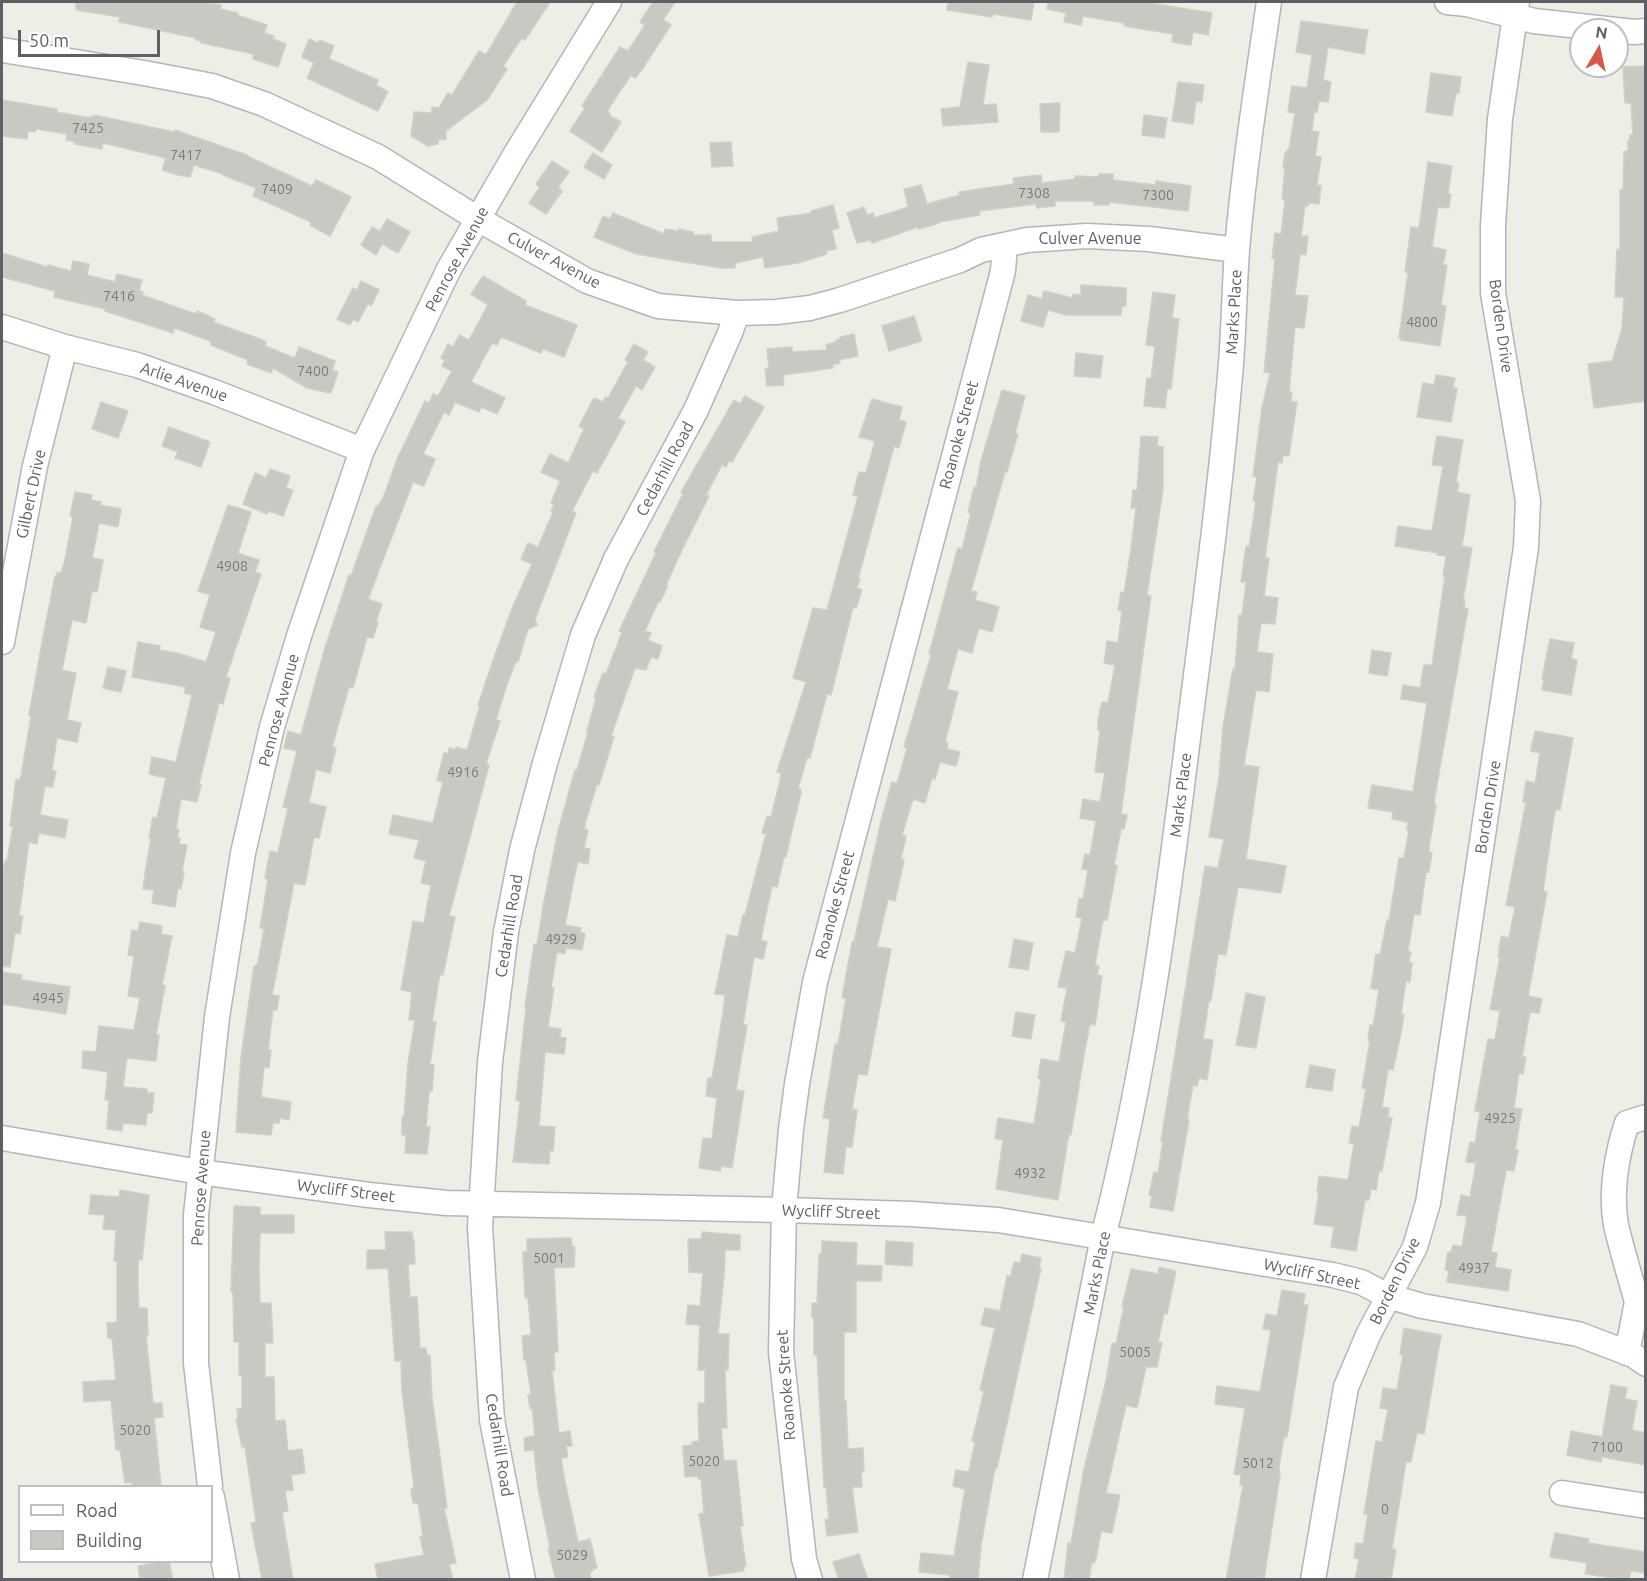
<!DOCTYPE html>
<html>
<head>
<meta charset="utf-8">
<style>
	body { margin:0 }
	#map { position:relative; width:1647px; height:1581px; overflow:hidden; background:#eeede6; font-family:Ubuntu,sans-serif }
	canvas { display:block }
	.frame { position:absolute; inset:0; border:3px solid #5d6064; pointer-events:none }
	.legend { position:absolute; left:18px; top:1485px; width:195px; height:78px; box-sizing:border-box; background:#fff; border:2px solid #bebfc1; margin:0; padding:8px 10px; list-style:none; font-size:18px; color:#5d6064 }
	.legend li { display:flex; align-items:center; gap:12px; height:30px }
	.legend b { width:30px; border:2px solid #bebfc1 }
	.north { position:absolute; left:1569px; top:18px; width:60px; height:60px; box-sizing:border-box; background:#fff; border:2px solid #bebfc1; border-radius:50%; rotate:9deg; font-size:16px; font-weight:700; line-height:24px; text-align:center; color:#5d6064 }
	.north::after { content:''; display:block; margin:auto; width:21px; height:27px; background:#d75943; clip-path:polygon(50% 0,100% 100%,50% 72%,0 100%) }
	.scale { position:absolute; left:18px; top:30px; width:142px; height:27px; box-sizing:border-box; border:3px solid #5d6064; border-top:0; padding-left:8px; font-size:18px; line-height:21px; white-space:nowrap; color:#5d6064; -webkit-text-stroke:4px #fff; paint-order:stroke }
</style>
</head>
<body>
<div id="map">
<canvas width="1647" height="1581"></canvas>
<div class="frame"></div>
<ul class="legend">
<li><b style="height:8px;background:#fff"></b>Road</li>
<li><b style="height:16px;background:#cac8c2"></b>Building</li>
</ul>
<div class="north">N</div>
<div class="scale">50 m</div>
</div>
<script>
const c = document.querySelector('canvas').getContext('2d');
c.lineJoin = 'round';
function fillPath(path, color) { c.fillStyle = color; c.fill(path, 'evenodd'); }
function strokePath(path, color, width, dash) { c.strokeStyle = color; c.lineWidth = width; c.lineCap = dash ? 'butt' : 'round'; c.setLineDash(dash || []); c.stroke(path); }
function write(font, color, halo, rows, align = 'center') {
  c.font = font + ' Ubuntu,sans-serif'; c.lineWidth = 5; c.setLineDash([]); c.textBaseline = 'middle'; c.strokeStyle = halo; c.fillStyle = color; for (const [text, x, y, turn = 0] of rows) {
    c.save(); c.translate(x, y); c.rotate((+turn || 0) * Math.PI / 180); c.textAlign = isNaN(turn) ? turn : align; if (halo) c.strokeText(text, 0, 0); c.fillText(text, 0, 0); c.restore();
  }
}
const building = new Path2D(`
	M76,2H201L221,5L220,9L238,13L237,15L267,25L264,33L274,36L273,39L286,44L278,67L253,59L254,54L201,43V41L195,39L196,38L119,22L120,17L76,10Z
	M517,2H550L525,40L522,38L503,66L507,69L487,100L446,131V140L439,139L438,144L428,146L411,136L414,112L432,113V107L439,108L448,93L452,95L479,51L486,55Z
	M653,2H675L663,20L671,25L641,71L635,78L631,75L607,111L610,113L609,115L621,122L602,152L570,131L585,108L582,106L620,47L628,51L645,25L640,22Z
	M948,2H1034L1031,20L993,14L992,17L947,10Z
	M1048,2H1144L1212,13L1208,35L1193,32L1191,45L1172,42L1173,34L1124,26V23L1083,16L1081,25L1064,22L1066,13L1047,9Z
	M1301,21L1368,30L1364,54L1328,47L1323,80L1331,82L1328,102L1319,101L1317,112H1314L1312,131L1319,132L1315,156L1321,157L1317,185L1321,186L1319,204L1309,203L1308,206L1305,205L1301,236H1308L1306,255L1300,254L1295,295L1308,296L1304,328L1295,327L1289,392H1292L1291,401L1297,402L1289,456L1283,455L1282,463L1278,462L1265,558H1269L1264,596L1278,598L1275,624L1261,623L1257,652L1273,654L1269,692L1256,690L1244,765L1259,767L1246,859L1286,866L1281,893L1238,887L1226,955L1218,954L1211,1001H1209L1203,1039L1213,1040L1207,1080L1199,1078L1197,1086L1193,1085L1187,1120H1189L1173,1211L1150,1207L1152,1196L1149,1195L1154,1172L1158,1173L1163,1141H1161L1205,866L1218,868L1224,839L1209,837L1219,777L1223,727L1233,669L1235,670L1239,615L1242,616L1246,582H1241L1246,546L1249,547L1256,501H1253L1257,477L1253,476L1262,408L1270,373L1264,372L1275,259L1272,258L1275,233L1281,234L1285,200L1282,199L1285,168H1283L1285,153L1289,149L1295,113L1288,112L1290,96L1292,86L1307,88L1312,55L1296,52Z
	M309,39L318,43L320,40L334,46L329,59L378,80L376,85L388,92L378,111L307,78L314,63L302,57Z
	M968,62L989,65L983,105L996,104L998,122L943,126L941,109L960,107Z
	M1646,66V401L1594,408L1588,364L1612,361L1622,329L1624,297H1615L1617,249L1620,250V190H1623L1624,152L1628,151V140H1630V135H1633L1631,103H1625L1623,67Z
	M1431,73L1461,77L1459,93H1456L1452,116L1426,112Z
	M1178,82L1204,85L1202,102L1196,101L1193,124L1172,121Z
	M2,100L57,109L56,112L90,118V116L94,117V115L174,132L175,130L247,155V156L312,186L316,180L351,197L330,236L310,225L311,222L253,196L256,188L223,175V174L194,165L190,177L178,175L162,170L166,158L103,143L102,149L75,144V142L66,140L67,134L36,129L35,132L28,131L27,139L2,136Z
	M1060,103L1059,132H1041L1040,104Z
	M1144,115L1167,118L1164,138L1142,135Z
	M731,142L733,166L712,167L710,143Z
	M593,153L612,165L604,179L584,167Z
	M552,161L569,172L558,187L562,191L546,214L529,203L540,187L536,184Z
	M1428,162L1452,166L1448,194H1451L1449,208L1438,207L1432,247L1446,250L1443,265H1447L1441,305L1446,306L1440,346L1401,340V338H1399L1408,272H1405L1411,227L1419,228Z
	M1099,174H1113V180L1156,185V181L1191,186L1188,211L1109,202V205H1094V201H1055V206L1037,208L1036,204L979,211L980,215L939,222V223L919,229L918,227L872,243L871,240L857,243L847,213L864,207L867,215L873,213L874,218L908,207L904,189L921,185L927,204L960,195L959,192L1014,184L1013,178L1041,175L1042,183L1075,179V176L1099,177Z
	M833,205L839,228L832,230L836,249L826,251L827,254L798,263L765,268L763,257L735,263V268H721L636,254L594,237L603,216L610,219L613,213L664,234L665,229L678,231L679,229L693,232V235H711V242H753L752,237L779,231L777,218L812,213L811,211Z
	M387,219L410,232L398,253L382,244L376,255L361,245L372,227L380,231Z
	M2,253L47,267L48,265L71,271L73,261L89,264L87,275L115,282L117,274L142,280L139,291L143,292L142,295L196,314L197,311L215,319L213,322L260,339L266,342L265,346L295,358L299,347L335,361L332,370L338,372L331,393L307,388L273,368L271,373L247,364L248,360L211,345V343L208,340L174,328L173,333L105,311V309L54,297L55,291L2,277Z
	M483,276L526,301L525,305L577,325L564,357L543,349L541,353L501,337L497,345L492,343L471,382L505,398L497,414L481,407L479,412L455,402L449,415L444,412L423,454L435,459L424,486L413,482L368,599L382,604L376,621L378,622L373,638L367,637L353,688L349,687L332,747L336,748L330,773L316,769L309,803L326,807L319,838L314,837L305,885L294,883L272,995L279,996L277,1010H273L268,1050H271L269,1068L264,1067L261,1097L291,1102L289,1120L280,1118L279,1123H273L271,1135L236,1132L241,1057L254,966H256L258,962L264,929L260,928L268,879L265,878L270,851L278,853L288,808L283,807L297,751L284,748L288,731L301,735L324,651L349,575L351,576L376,506H378L383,498L398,457L425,401L429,403L433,394L438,396L452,371L442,366L445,360L441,358L448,344L453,347L459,335L469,340L488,305L471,294Z
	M361,281L379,290L371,306L368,304L358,322L353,319L350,325L337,319L353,288L357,290Z
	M1081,285L1126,288V306H1122L1121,315H1066L1048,310L1043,327L1021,321L1028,295L1042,299L1044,291L1073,298V294L1081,295Z
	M1153,292L1175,295L1172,318L1179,319L1171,389H1167L1165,408L1144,406L1147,378L1151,379L1155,346L1146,345Z
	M914,316L922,341L889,351L882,326Z
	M854,334L858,356L839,360L840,363L832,365L833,368L783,375L784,385L767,386L765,369H769L767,349L792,347V352L827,350L826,345L836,342V340L840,339V337Z
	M634,344L648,352L643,360L655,367L642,390L636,386L618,418L625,422L597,473L593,471L572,511L576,513L535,619L537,625L528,629L518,662L516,661L506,687L496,720L500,721L486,764L489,765L449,916L455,917L443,975L440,974L432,1022H436L430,1065H434L432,1091H429L426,1127H430L427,1154L405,1153L406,1135H402V1117H404L408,1063L415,1020H409L412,992L401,990L413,921L424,923L431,885L421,883L426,861L414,858L419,840L389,834L393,815L433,823L443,782L437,780L444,753L448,754L449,748L456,750V747L467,750L480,705H478L496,652L513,606L532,564L521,559L528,543L538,547L553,512L551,511L554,505L551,503L560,481L541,472L550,454L568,463L584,429L579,426L594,398L603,402L606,397L608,398L628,362L625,360Z
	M1076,353L1103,356L1100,378L1074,376Z
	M1436,375L1455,378L1453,388H1457L1451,422L1417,417L1423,383L1434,385Z
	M1002,390L1025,396L1015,434H1018L1007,472H1005L971,591L977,592L975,600L999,607L992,632L979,628L972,653L958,649L947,689L958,692L945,742L948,743L947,749L960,752L956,766L940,762L935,779L932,778L925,803L913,799L902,835L906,836L901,859L904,860L895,901L888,899L877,947L891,949L867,1075L858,1074L852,1109L857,1110L852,1147H846L843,1174L824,1172L830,1119L823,1118L835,1044H838L846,999L842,998L852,942H854L882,817L892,782L897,784L907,748L904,747L931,655L929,654L957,551L958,548L962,549L971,513L968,512L974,487L976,488L981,461Z
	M745,396L764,407L732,462L729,461L726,467L722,465L706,495L709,496L682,550L666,585L668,586L660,602H658L645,631L651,633L648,640L662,646L658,659L651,657L646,670L635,668L611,736L614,737L599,785L597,784L585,824V830H588L584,848L590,849L588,864L578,862L577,864L565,925L581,928L580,932L585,934L582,950L566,948L565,954L557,952L551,987L554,988L548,1027L561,1029L560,1037L566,1038L564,1054L545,1052L539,1126L555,1127L553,1151L550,1150L549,1164L513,1162L520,1101L516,1100L526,1008L525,1007L534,944L537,945L543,907L558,831L575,770H577L588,732L587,731L596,698L594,697L603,673L606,674L622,632L619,631L656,553L654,552L683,494L681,492L734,400L740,404Z
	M872,399L902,407L899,420L906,422L899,448L894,446L858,579L860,580L857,588L862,590L856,608L853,607L831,695L827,694L810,758H807L798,788L800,789L801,793L789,843L786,857H784L777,887L772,886L765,919L761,940L767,942L763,959L754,957L743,1025H747L736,1090L744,1091L732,1168L721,1166L720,1171L699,1168L703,1138L712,1139L717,1098L706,1096L708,1078H712L723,1013L725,995L715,994L727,935L738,937L743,915H745L766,834L762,833L767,816L771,817L780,781L781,773L777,772L806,682L793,678L813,608L827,610L858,496L853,495L859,472L866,473L875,441L859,437Z
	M101,402L128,411L118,438L92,429Z
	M169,427L210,442L201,467L175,458L178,452L162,446Z
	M1141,436L1158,437L1157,446L1163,447V489L1147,595L1151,596L1121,814L1127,815L1124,829H1121L1114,865L1117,866L1107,920H1103L1095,965L1099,966L1097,975L1102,976L1098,1006L1095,1025L1090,1024L1085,1049L1071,1135L1069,1134L1067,1145L1058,1200L996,1189L1003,1140L995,1138L998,1118L1034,1124L1041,1079L1038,1078L1041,1059L1059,1062L1066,1022L1061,1021L1067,988L1058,987L1066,951L1075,953L1082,918L1076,917L1079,898L1083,899L1088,870L1082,869L1085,854L1090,855L1096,821L1080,818L1083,799L1100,802L1105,773L1095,772L1100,730H1098V720L1102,702L1108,703L1115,665L1104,663L1107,641L1118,643L1122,611L1118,610L1121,592L1124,593L1131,549L1136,508H1131L1133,490H1137Z
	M1437,436L1463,440L1456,482L1459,483L1457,492L1470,495L1462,546L1472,548L1463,600H1465L1464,608L1468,609L1435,796L1434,805H1436L1429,848V852L1432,853L1429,872H1426L1420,915L1414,914L1408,951L1411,952L1409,962L1412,963L1410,982L1406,981L1401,1014L1404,1015L1401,1033L1393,1070L1388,1069L1382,1107L1389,1108L1388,1117L1392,1118L1382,1171H1379L1376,1190L1371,1189L1369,1200H1365L1356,1251L1331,1247L1334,1227L1314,1224L1319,1192H1317L1319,1176L1348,1180L1354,1144L1349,1143L1352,1126L1359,1127L1366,1089L1362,1088L1370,1041H1368L1370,1025L1373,1026L1379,990L1371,988L1376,954L1380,955L1387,920L1389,921L1399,858H1404L1409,830H1407L1408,822L1392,819L1393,812L1368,808L1372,785L1413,792L1427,703L1401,699L1403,685L1420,688L1424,665H1432L1445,576H1443L1446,556L1437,555L1438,553L1395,546L1398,526L1432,531L1443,466L1432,465Z
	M270,469L290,476L286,488L293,490L283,516L269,511L267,514L243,504L255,473L266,478Z
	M75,492L92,495L91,500L101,502L100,505L121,509L118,527L99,523L92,558L103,560L97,592L92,591L86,623L72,620L62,670L76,673L67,720L81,723L77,742L57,738L52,770L56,771L53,785V787L45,786L40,815L68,820L65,838L39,833L37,844L29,842L19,916H23L20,934L15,933L10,967L2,966V870H3L5,861H7L13,826H10L16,779L19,780L21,776L31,716L29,715L44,632L55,576H57V572L61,573L64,564L73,517L70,516Z
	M228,505L251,512L238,553L259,560L255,572L261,574L226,677L230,678L223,704L219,703L199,784L201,785L197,802L181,799L176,829L179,830L177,838H180L179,844L187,845L182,871L184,872L181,889L178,888L175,907L152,903L154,890L143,889L145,874L151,838H149L153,817L157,818L166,778L149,774L152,757L176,762L192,695L184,693L186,687L132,677L138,642L160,646L159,650L177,653L206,662L216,632L200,627L210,595L198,591Z
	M1550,639L1574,643L1571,659L1577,660L1571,695L1542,690L1544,679H1542Z
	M1372,650L1391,653L1387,676L1369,673Z
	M108,667L126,671L121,692L103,688Z
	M1535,731L1573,738L1560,810L1556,809L1554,816L1543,891L1547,892L1528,996L1542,999L1539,1013L1530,1012L1522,1057H1526L1523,1074L1519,1073L1514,1108L1522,1109L1515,1150H1518L1514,1171L1506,1170L1491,1252L1497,1253L1495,1267L1511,1270L1508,1291L1447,1282L1449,1271L1445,1270L1448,1252L1451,1253L1453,1245L1462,1247L1467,1216L1457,1215L1461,1195L1470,1197L1476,1163L1466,1162L1470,1142L1475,1143L1480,1112L1475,1111L1488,1039L1495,1040L1500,1011L1490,1009L1500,957H1498L1501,936L1509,938L1515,907L1506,905L1526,802H1523L1526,781L1535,783L1540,753L1531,751Z
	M140,922L162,926L161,934L172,936L162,985L165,986L156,1035H159L156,1061L127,1058L123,1087L147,1089V1093H154L152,1113H147L146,1125L123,1123L122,1131L107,1129L109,1100H105L108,1072L82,1068L83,1051L96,1052L99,1026L134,1030L140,998L128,996L134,956L128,955L132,930L138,931Z
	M1014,939L1033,943L1028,970L1009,967Z
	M2,972L22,975L21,980L70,987L66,1014L2,1004Z
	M1246,993L1265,997L1256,1048L1236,1045Z
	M1016,1012L1035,1015L1031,1039L1012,1036Z
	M1310,1065L1335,1070L1332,1091L1306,1087Z
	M120,1190L149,1195L142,1260H138V1286L139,1308H147L148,1336H146L153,1403H162L163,1417L154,1418L161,1486H132V1482L125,1483L120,1450H116L111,1400L84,1402L83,1382L116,1380L112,1338H108L107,1323L117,1322V1261H114L116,1230L103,1229L105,1215L89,1214L91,1195L119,1197Z
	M234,1206L260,1207V1215H294V1233H260L259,1267L260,1303H271L273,1343H265V1377H274L275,1421L285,1420L288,1451L302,1449L305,1473L291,1475L293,1490L285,1491L288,1511L282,1512L293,1580H262L251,1523L256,1522L254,1508L245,1447H242L236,1419H238L237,1409H242V1375H239V1342H234L233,1292H231Z
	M385,1232H412L413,1240H414L415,1264H408L410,1297H417L420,1348H426L427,1355H430L432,1398L447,1508H444L456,1563L449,1564L453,1580H378L375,1564L424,1555L420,1537L423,1536L418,1503H413L411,1489L414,1488L402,1390L401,1361H395L388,1268L367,1269V1250H386Z
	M702,1232L740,1235V1250H725L724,1276L718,1334H729L728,1370H725L727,1428H721L724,1461L736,1460L743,1526H740L746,1566L743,1567L744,1571L709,1576L699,1514L704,1513L701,1479H698L697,1476L685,1477L683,1446L692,1445V1442L699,1441L698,1403H705V1370H698L700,1325L686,1324L688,1305L700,1306L703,1273L689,1272L688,1239H701Z
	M571,1238L572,1246L575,1247L574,1267L554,1268L558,1352H554L555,1370H552L559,1433L570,1431L572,1446H566L568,1457L561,1458L565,1482L578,1542L590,1539L597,1568L592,1569L593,1571L590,1572L591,1580H556L548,1548H550L538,1488L534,1450L525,1451L524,1438L535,1436L532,1408L530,1409L528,1395L531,1394L526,1360H524L522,1336L531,1335L528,1298H525L523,1252H527V1239Z
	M822,1241L857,1243L856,1265L882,1266L881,1281H856V1332H844V1401H846L848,1449L863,1448L864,1472H861L862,1487H852L858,1532L827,1536L825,1520L829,1519L826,1487H824L817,1355H814V1318H812V1303H817L819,1254H822Z
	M886,1241L913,1243L912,1266L885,1264Z
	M1022,1254L1041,1258L1039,1268H1041L997,1468H995L981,1545L978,1580H950V1575L919,1572L921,1553L954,1556L965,1489L953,1486L956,1470L969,1472L975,1442L972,1441L984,1391L980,1390L995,1328L981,1325L985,1308L1000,1311L1007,1276H1011L1014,1262L1020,1263Z
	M1159,1267L1176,1271L1167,1314L1164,1313L1158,1342L1162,1343L1157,1367H1146L1137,1408L1126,1405L1106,1493L1120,1495L1112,1533L1101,1531L1096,1559L1094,1563L1092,1562L1089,1580H1064L1068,1543H1071L1084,1469L1106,1381L1112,1343L1116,1344L1124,1307H1122L1131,1269L1158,1274Z
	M1282,1290L1305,1294L1303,1305H1308L1287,1437H1284L1279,1467L1280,1475L1265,1573L1264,1580H1226L1243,1486L1240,1485L1241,1475L1234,1474L1245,1408L1215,1404L1217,1386L1260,1392L1271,1330L1263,1329L1266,1314L1277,1316Z
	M1404,1328L1441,1335L1424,1434L1417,1433L1411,1462H1406L1392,1549L1396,1550L1391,1580H1355L1359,1559L1354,1558L1356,1543L1363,1544L1368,1514H1364L1376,1441L1382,1442L1388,1409L1380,1408L1383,1388L1397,1390L1403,1355L1400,1354Z
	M1611,1385L1627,1388L1625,1399L1637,1401L1632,1430L1646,1433V1465L1602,1457L1601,1462L1567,1455L1571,1431L1602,1437Z
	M1555,1533L1589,1539L1588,1543L1646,1552V1573L1631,1571L1629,1580L1585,1574L1587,1563L1550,1557Z
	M859,1554L868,1580H839L833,1562Z
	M162,1562H169L173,1580H140L138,1566Z`);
const minor = new Path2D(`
	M1447,2L1467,4L1534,21L1634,32L1646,31
	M2,50L144,73L212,86L264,104L378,157L478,219L587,281L658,306L737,313L776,312L810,308L840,300L960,260L981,250L1027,240L1087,236L1149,239L1237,250
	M2,327L65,347L137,365L214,392L362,450
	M2,642L35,466L65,347
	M2,1138L200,1172L369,1195L446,1203L784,1210L912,1214L998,1220L1333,1275L1361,1282L1388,1296L1422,1306L1578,1334L1633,1355L1646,1364
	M1637,1302C1630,1276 1622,1251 1616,1225C1610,1192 1617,1153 1627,1123L1646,1117
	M1627,1353L1637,1302L1646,1299
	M210,1486L196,1363V1215L217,1017L243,853L272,727L299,636L362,450L449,269L515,155L609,2
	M1562,1493L1646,1506
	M212,1497L227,1580
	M523,1580L492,1420L480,1227L490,1062L506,932L522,850L545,763L583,635L616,559L696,410L730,333L737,313
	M810,1580L804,1559L781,1352L784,1210L791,1129L797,1084L815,982L1003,271L1005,245
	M1035,1580L1103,1237C1146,1071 1168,900 1189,730C1204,612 1220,494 1230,375C1234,334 1234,292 1237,250C1244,167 1257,84 1269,2
	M1313,1580L1346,1387L1369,1333L1415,1247L1428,1203L1526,547L1528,501L1493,293V225L1500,119L1517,2`);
const numberNames = [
	["7425",88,128],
	["7417",186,155],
	["7409",277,189],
	["7308",1034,193],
	["7300",1158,195],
	["7416",119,296],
	["4800",1422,322],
	["7400",313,371],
	["4908",232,566],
	["4916",463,772],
	["4929",561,939],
	["4945",48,998],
	["4925",1500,1118],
	["4932",1030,1173],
	["5001",549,1258],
	["4937",1474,1268],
	["5005",1135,1352],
	["5020",135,1430],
	["7100",1607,1447],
	["5020",704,1461],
	["5012",1258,1463],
	["0",1385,1509],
	["5029",572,1555]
];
const streetNames = [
	["Culver Avenue",1090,239],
	["Penrose Avenue",457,259,-62],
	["Culver Avenue",554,260,28],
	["Marks Place",1234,312,-87],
	["Borden Drive",1501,326,82],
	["Arlie Avenue",184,382,19],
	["Roanoke Street",959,435,-75],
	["Cedarhill Road",665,469,-62],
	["Gilbert Drive",31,494,-78],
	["Penrose Avenue",279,710,-75],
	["Marks Place",1181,795,-83],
	["Borden Drive",1488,807,-81],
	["Roanoke Street",835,905,-75],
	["Cedarhill Road",509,926,-81],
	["Penrose Avenue",201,1188,-86],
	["Wycliff Street",346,1191,7],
	["Wycliff Street",831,1212,2],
	["Marks Place",1097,1273,-79],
	["Wycliff Street",1312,1274,12],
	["Borden Drive",1395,1281,-64],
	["Roanoke Street",786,1385,-94],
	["Cedarhill Road",499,1445,81]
];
fillPath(building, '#cac8c2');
strokePath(building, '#d2cfc5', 1.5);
strokePath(minor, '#b3b5b9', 27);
strokePath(minor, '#fff', 24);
write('14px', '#787a7c', null, numberNames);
write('16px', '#5d6064', '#fff', streetNames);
</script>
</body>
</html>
